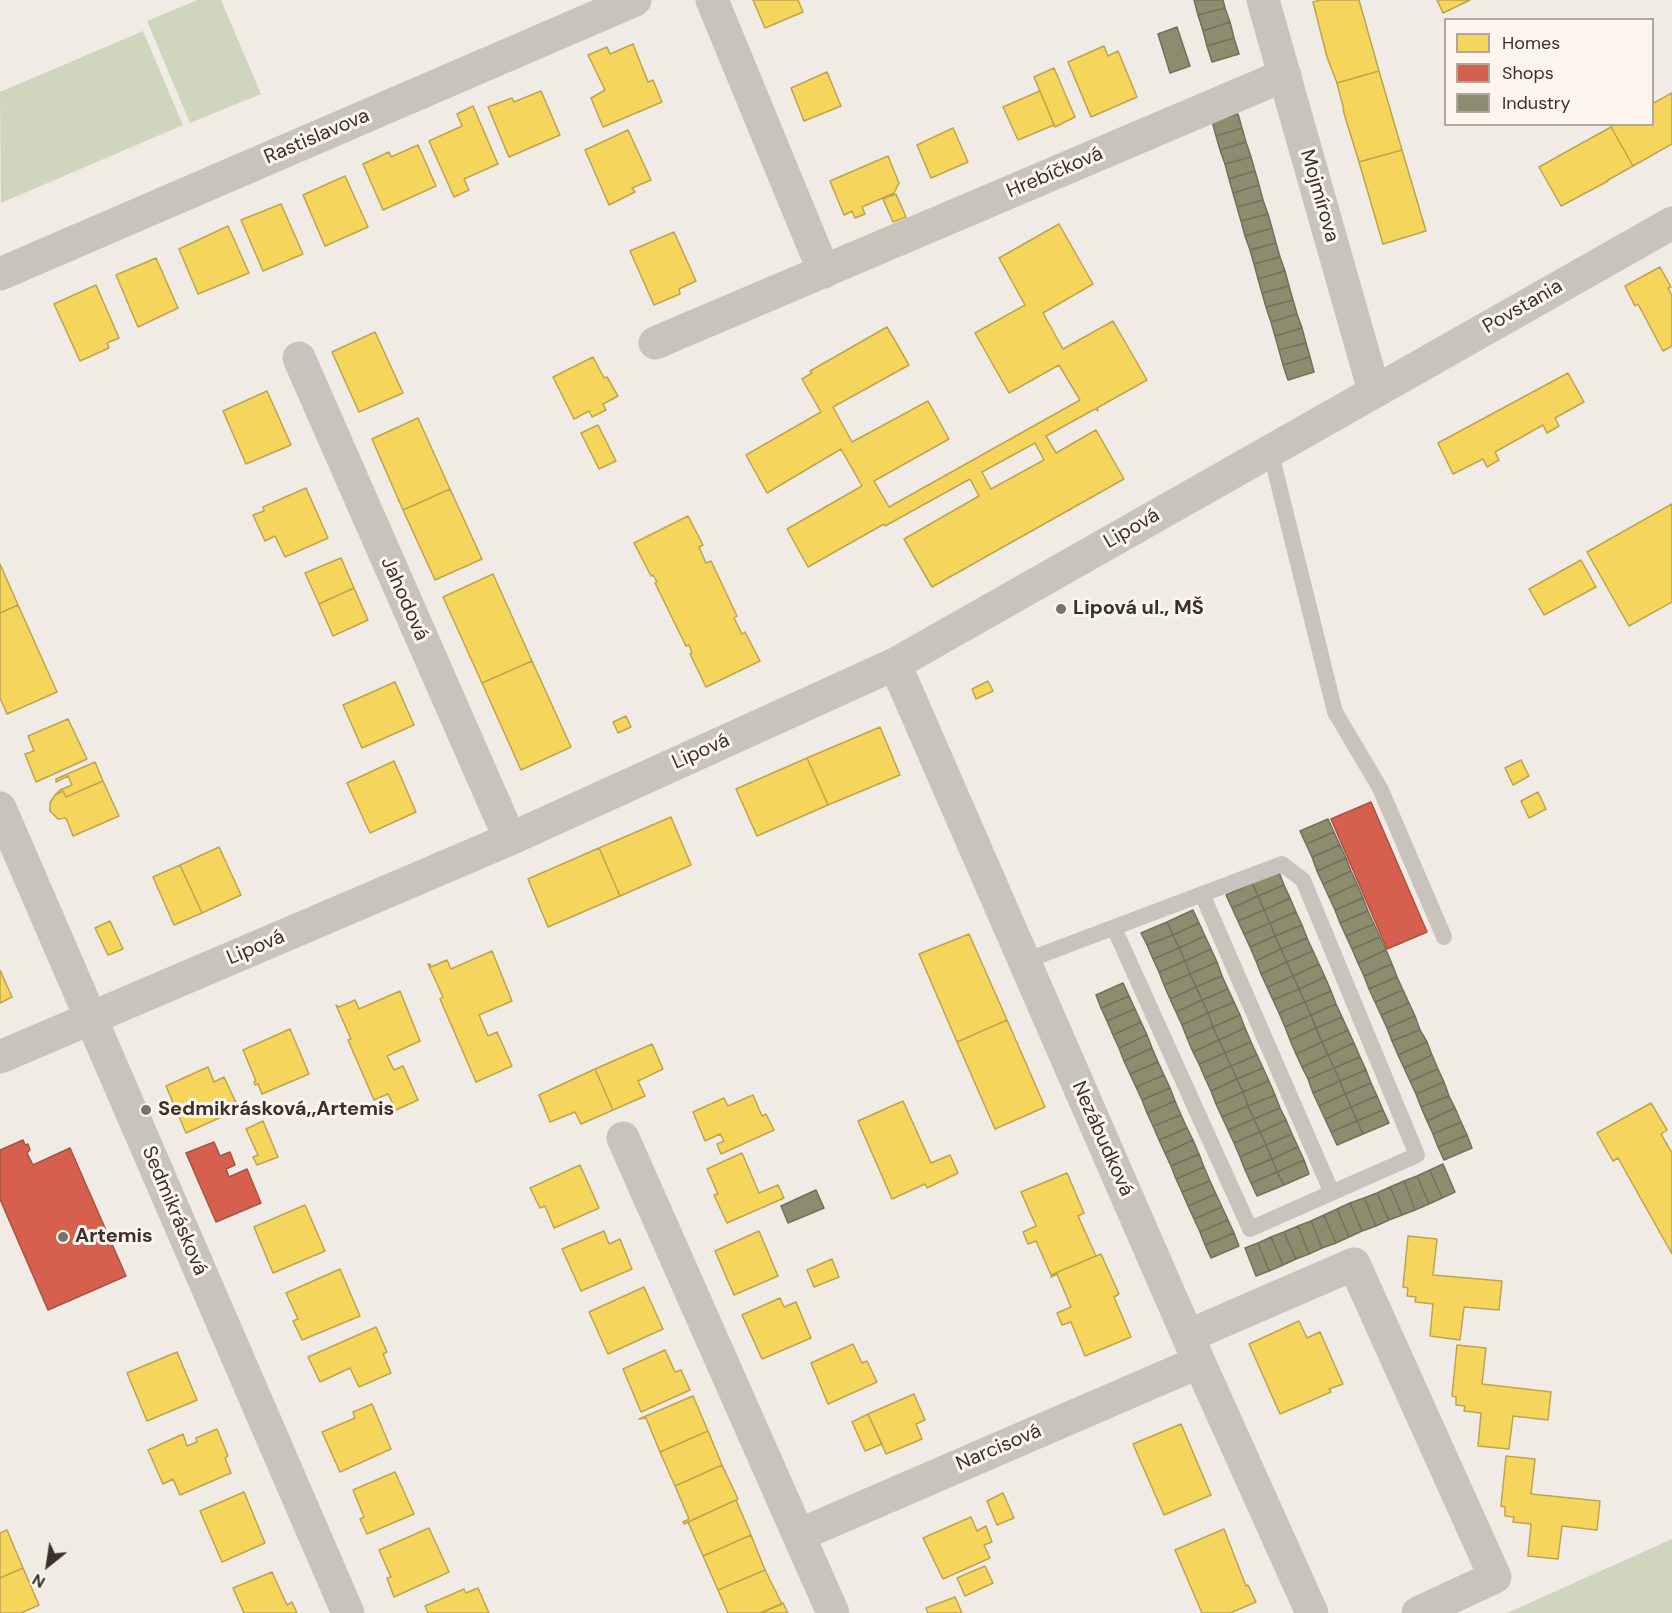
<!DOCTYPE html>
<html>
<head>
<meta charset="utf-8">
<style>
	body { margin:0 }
	#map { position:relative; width:1672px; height:1613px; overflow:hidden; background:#f0ebe4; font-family:"DM Sans",sans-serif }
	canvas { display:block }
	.legend { position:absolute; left:1444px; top:18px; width:210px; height:108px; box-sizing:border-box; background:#fbf5ed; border:2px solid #aea69f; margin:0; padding:8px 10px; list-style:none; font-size:18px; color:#3b302a }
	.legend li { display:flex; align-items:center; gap:12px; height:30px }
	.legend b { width:30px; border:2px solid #aea69f }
	.north { position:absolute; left:18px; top:1535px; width:60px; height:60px; -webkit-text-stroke:4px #fbf5ed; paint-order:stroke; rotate:210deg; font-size:16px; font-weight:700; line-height:24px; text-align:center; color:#3b302a }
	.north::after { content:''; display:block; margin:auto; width:21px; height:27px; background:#3b302a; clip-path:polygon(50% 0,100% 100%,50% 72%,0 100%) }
</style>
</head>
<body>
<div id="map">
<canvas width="1672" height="1613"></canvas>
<ul class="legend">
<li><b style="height:16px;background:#f6d55c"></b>Homes</li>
<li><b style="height:16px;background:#d6604d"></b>Shops</li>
<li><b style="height:16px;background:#8c8c6e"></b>Industry</li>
</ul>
<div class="north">N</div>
</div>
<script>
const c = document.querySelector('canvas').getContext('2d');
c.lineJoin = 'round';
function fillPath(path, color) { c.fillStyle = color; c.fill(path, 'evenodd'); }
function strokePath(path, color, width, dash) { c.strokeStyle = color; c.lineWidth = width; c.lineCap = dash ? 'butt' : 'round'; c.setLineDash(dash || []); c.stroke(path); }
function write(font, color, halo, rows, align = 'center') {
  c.font = font + ' "DM Sans",sans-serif'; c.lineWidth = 6; c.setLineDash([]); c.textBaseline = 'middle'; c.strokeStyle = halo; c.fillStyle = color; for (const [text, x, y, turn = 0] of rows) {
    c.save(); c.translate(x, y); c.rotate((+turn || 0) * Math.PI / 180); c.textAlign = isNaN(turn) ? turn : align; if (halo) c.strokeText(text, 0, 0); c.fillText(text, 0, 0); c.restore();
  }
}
const green = new Path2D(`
	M197,0H221L261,94L190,123L147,21Z
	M143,31L183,125L1,203L0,92Z
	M1672,1539V1613H1507Z`);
const homes = new Path2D(`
	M753,0H798L803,12L765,28Z
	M1321,0H1359L1379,71L1337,83L1327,57L1313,2Z
	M1437,0H1470L1443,13Z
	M633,44L648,82L653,80L662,102L603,127L591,98L605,90L588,55L607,47L610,54Z
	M1104,46L1108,56L1118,51L1137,97L1091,117L1068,62Z
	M1054,68L1075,117L1055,127L1034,77Z
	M1379,71L1402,150L1359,162L1343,110H1344L1337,83Z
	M827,72L841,106L804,121L791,88Z
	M541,91L560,135L509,157L488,107L512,98L514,102Z
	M1040,91L1054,125L1018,140L1003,107Z
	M1672,93V144L1633,166L1611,127L1615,124H1652V104Z
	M473,106L498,164L464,179L469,190L454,197L429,141L462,126L457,114Z
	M1611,127L1633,166L1608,180V181L1561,206L1539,167Z
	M953,128L968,162L931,178L917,145Z
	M628,130L651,180L632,188L635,192L609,205L585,150Z
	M418,145L436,186L383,210L363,164L389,152L391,157Z
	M1402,150L1426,231L1383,244L1359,162Z
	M888,156L899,183L894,193L862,207L865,214L855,218L852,211L844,215L830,181Z
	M345,176L368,227L325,246L303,195Z
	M896,194L906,217L893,222L883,199Z
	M281,204L303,254L263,271L241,220Z
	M1059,224L1093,284L1043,313L1063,349L1113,321L1147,380L1097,408L1098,411L1095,409L1046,436L1056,453L1096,430L1124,479L932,587L904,539L979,496L970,479L885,526L884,524L808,567L787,529L862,486L841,449L767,493L746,455L821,412L802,379L812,373L810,371L887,327L909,365L833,407L852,442L928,401L949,439L874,481L889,507L1080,400L1059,365L1009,393L975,333L1025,305L999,258ZM1035,443L1044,460L991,489L982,472Z
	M228,226L249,273L198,294L179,249Z
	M674,232L696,281L679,289L680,294L654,305L630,251Z
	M156,258L178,308L138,327L116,275Z
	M1660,267L1671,287L1668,288L1672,296V346L1663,351L1638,304L1635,306L1625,286Z
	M96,285L119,338L107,343L109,348L80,361L54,304Z
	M375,332L403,393L359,412L332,352Z
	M593,357L604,378L607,377L618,396L603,404L606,410L592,417L589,411L574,419L553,377Z
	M1568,373L1584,402L1555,418L1559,426L1547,433L1543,425L1495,452L1499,460L1487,467L1483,459L1453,474L1438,443Z
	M267,391L291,445L246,464L223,411Z
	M418,418L450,489L403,510L372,439Z
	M598,425L616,461L599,469L581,433Z
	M306,488L328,538L285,557L275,536L265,541L253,515L264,511L263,507Z
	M450,489L482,559L435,580L403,510Z
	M1672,504V602L1629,626L1587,552Z
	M688,516L703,545L699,547L706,563L711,561L737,616L734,618L742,634L745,632L760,661L706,687L690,654L692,653L689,645L686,646L655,583L657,582L653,575L651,576L634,543Z
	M341,558L354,588L319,604L305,573Z
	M1581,560L1596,587L1544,615L1529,589Z
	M0,564L18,605L0,613Z
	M493,574L532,661L482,683L443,597Z
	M354,588L368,620L333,636L319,604Z
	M18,605L57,692L7,714L0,698V613Z
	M532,661L571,747L521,770L482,683Z
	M988,681L993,691L976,699L972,689Z
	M395,682L414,725L362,748L343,705Z
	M626,716L631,727L618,733L613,722Z
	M68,719L87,759L36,782L25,754L34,751L28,736Z
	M880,727L900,775L828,805L807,758Z
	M807,758L828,805L757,836L736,789Z
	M1521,760L1529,776L1513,785L1505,768Z
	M394,761L416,812L370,833L347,783Z
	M95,762L103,781L66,797L63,791L55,795L60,790L72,785L68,776L56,782V779Z
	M103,781L119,816L73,836L66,818L58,819L50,811V803L55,795L63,791L66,797Z
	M1538,792L1546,809L1529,818L1521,801Z
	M671,817L691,865L620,896L599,848Z
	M219,847L241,895L202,913L180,865Z
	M599,848L620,896L548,927L528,879Z
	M180,865L202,913L174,925L153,877Z
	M110,921L123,949L108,955L95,928Z
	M969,934L1007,1020L957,1042L919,954Z
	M492,951L512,1001L479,1015L488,1036L497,1032L512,1066L476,1082L440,999L443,997L428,964H430L431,967L447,960L451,969Z
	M0,970L12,997L0,1003Z
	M400,991L420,1041L387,1056L394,1070L403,1066L418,1100L396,1110L388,1094L374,1100L348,1040L351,1039L336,1005L339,1007L355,1000L359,1009Z
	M1007,1020L1045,1107L995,1129L957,1042Z
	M290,1029L309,1074L262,1094L258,1084L255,1085L254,1082L256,1081L243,1050Z
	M652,1044L663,1069L638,1081L645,1096L613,1110L595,1069Z
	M208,1067L214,1082L224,1077L239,1109L186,1133L166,1086Z
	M595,1069L613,1110L581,1124L575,1112L550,1122L539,1095Z
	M753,1095L762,1116L766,1114L774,1130L721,1154L717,1144L724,1141L720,1134L705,1141L693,1112L724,1098L728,1106Z
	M903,1101L931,1163L950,1155L958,1173L927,1188L925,1184L892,1199L858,1121Z
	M1651,1103L1667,1130L1661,1134L1672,1153V1254L1618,1158L1613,1161L1597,1133Z
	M263,1121L278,1157L257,1165L253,1157L258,1155L246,1129Z
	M742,1153L759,1193L778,1185L784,1198L727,1223L714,1195L718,1194L707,1169Z
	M580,1165L599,1208L554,1228L545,1206L540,1208L530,1188Z
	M1067,1173L1084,1213L1078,1216L1096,1256L1051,1275L1036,1241L1028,1244L1023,1232L1036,1226L1021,1192Z
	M305,1205L325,1251L273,1273L254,1227Z
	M604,1231L609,1244L620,1239L632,1269L581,1291L562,1249Z
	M759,1231L778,1276L734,1295L715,1251Z
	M1408,1236L1437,1239L1433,1275L1502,1281L1499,1310L1464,1307L1460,1340L1430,1336L1433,1304L1415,1302L1416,1297L1407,1296L1408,1288L1403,1287Z
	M1101,1254L1119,1294L1114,1297L1131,1337L1085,1356L1071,1322L1062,1325L1057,1313L1071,1307L1057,1274L1051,1277V1275Z
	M832,1259L839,1277L814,1287L807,1270Z
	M340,1269L360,1316L302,1340L293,1321L298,1319L286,1293Z
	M644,1287L663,1329L608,1354L589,1312Z
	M780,1298L784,1307L796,1302L811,1338L762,1359L742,1315Z
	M1299,1321L1307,1338L1320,1332L1343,1384L1329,1389L1331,1392L1280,1414L1249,1344Z
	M376,1327L387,1352L383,1354L391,1373L359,1387L350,1368L320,1382L308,1357Z
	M853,1344L862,1363L867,1361L877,1382L828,1404L811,1363Z
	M1457,1345L1486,1348L1482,1384L1551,1392L1548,1420L1513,1416L1509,1449L1478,1446L1481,1413L1464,1411L1465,1406L1456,1405V1397L1452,1396Z
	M665,1350L675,1372L681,1370L690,1390L641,1412L623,1369Z
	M177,1352L197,1400L147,1421L127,1373Z
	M914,1394L925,1420L916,1424L922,1439L886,1454L868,1414Z
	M693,1396L708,1431L660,1452L646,1418L639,1419Z
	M372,1404L391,1449L340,1472L322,1432L355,1418L353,1412Z
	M868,1414L882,1444L865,1451L852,1422Z
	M1181,1424L1211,1495L1164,1515L1133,1444Z
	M217,1429L228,1456L225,1458L231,1473L180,1495L173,1479L163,1484L148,1450L183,1434L187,1446L197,1442L196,1438Z
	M708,1431L722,1465L675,1486L660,1452Z
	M1506,1456L1535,1459L1531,1494L1600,1501L1597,1530L1562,1526L1558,1559L1528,1556L1531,1524L1513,1522L1514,1517L1505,1516V1507L1501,1506Z
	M722,1465L738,1499L684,1524L683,1522L689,1519L675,1486Z
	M395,1472L414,1514L367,1534L360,1519L364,1517L353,1490Z
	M244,1492L265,1543L222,1562L200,1511Z
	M1003,1493L1014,1518L997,1525L987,1501Z
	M736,1500L751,1535L703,1556L688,1522Z
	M971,1517L977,1531L986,1526L992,1542L984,1545L990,1558L943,1579L923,1538Z
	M429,1528L449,1572L394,1597L387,1578L391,1577L379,1550Z
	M1224,1529L1246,1586L1248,1585L1256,1602L1230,1613H1202L1175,1550Z
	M7,1530L23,1568L0,1578V1533Z
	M751,1535L765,1570L718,1590L703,1556Z
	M985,1566L993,1583L965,1596L957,1578Z
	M23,1568L39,1605L21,1613H0V1578Z
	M765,1570L782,1604L761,1613H728L718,1590Z
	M272,1572L287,1605L292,1602L297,1613H244L233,1588Z
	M478,1588L489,1613H428L425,1606L464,1589L466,1593Z
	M955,1597L962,1613H928L926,1608Z
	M783,1603L788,1613H760Z`);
const shops = new Path2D(`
	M1371,802L1427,932L1387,949L1331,819Z
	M23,1140L25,1145L28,1144L30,1150L27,1153L33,1165L70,1148L126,1276L48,1310L0,1199V1150Z
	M214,1142L220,1156L230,1152L235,1165L226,1169L229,1177L247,1169L261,1203L216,1222L186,1153Z`);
const industry = new Path2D(`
	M1194,0H1223L1225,8L1198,15Z
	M1225,8L1230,22L1203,31L1198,15Z
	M1230,22L1234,38L1207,46L1203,31Z
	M1177,27L1190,66L1170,73L1158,34Z
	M1234,38L1239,54L1212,62L1207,46Z
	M1238,114L1242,128L1216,136L1212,121Z
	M1242,128L1246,142L1220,150L1216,136Z
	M1246,142L1251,157L1225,164L1220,150Z
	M1251,157L1255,171L1229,179L1225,164Z
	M1255,171L1259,185L1233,193L1229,179Z
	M1259,185L1263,200L1237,207L1233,193Z
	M1263,200L1268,214L1241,221L1237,207Z
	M1268,214L1272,228L1245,236L1241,221Z
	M1272,228L1276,243L1250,250L1245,236Z
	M1276,243L1280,257L1254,264L1250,250Z
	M1280,257L1285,271L1258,279L1254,264Z
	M1285,271L1289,286L1262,293L1258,279Z
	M1289,286L1293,300L1266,307L1262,293Z
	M1293,300L1297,314L1271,322L1266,307Z
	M1297,314L1302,328L1275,336L1271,322Z
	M1302,328L1306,343L1279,350L1275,336Z
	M1306,343L1310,357L1283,365L1279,350Z
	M1310,357L1314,372L1288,380L1283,365Z
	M1328,819L1334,832L1306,844L1300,831Z
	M1334,832L1340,845L1312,857L1306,844Z
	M1340,845L1346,858L1317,871L1312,857Z
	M1346,858L1351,871L1323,884L1317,871Z
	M1351,871L1357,884L1329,897L1323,884Z
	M1279,872L1284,885L1258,896L1252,883Z
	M1252,883L1258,896L1232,908L1226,895Z
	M1357,884L1363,898L1335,910L1329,897Z
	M1284,885L1290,898L1264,910L1258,896Z
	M1258,896L1264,910L1238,921L1232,908Z
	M1290,898L1296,912L1270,923L1264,910Z
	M1363,898L1368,911L1340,923L1335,910Z
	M1193,910L1199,923L1173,935L1167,922Z
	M1264,910L1270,923L1244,934L1238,921Z
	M1368,911L1374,924L1346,936L1340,923Z
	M1296,912L1302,925L1275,936L1270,923Z
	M1167,922L1173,935L1147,945L1141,933Z
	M1199,923L1205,936L1179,948L1173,935Z
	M1270,923L1275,936L1250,947L1244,934Z
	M1374,924L1380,937L1352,949L1346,936Z
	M1302,925L1307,938L1281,949L1275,936Z
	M1173,935L1179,948L1153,959L1147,945Z
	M1205,936L1211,949L1185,961L1179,948Z
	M1275,936L1281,949L1256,961L1250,947Z
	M1380,937L1386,950L1358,963L1352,949Z
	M1307,938L1313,951L1287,962L1281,949Z
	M1179,948L1185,961L1159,972L1153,959Z
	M1211,949L1217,962L1190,974L1185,961Z
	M1281,949L1287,962L1261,974L1256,961Z
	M1386,950L1392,964L1364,976L1358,963Z
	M1313,951L1319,964L1293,976L1287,962Z
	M1185,961L1190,974L1164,985L1159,972Z
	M1217,962L1222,976L1196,987L1190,974Z
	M1287,962L1293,976L1267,987L1261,974Z
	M1319,964L1325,977L1299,989L1293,976Z
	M1392,964L1397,977L1369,989L1364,976Z
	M1190,974L1196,987L1170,999L1164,985Z
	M1222,976L1228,989L1202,1000L1196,987Z
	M1293,976L1299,989L1273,1000L1267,987Z
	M1325,977L1331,991L1305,1002L1299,989Z
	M1397,977L1403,990L1375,1002L1369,989Z
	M1123,983L1129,996L1101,1008L1096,995Z
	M1196,987L1202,1000L1176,1012L1170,999Z
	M1228,989L1234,1002L1208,1013L1202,1000Z
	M1299,989L1305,1002L1279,1013L1273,1000Z
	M1403,990L1409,1003L1381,1015L1375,1002Z
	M1331,991L1336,1004L1311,1015L1305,1002Z
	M1129,996L1135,1009L1107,1021L1101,1008Z
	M1202,1000L1208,1013L1182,1025L1176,1012Z
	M1234,1002L1240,1015L1213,1027L1208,1013Z
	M1305,1002L1311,1015L1285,1027L1279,1013Z
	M1409,1003L1415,1016L1387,1028L1381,1015Z
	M1336,1004L1342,1017L1316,1028L1311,1015Z
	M1135,1009L1141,1022L1113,1035L1107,1021Z
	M1208,1013L1213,1027L1187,1038L1182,1025Z
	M1240,1015L1245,1028L1219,1040L1213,1027Z
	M1311,1015L1316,1028L1290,1040L1285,1027Z
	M1415,1016L1420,1030L1392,1041L1387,1028Z
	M1342,1017L1348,1030L1322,1042L1316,1028Z
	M1141,1022L1147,1035L1119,1048L1113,1035Z
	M1213,1027L1219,1040L1193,1052L1187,1038Z
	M1245,1028L1251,1042L1225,1053L1219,1040Z
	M1316,1028L1322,1042L1296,1054L1290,1040Z
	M1348,1030L1354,1043L1328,1055L1322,1042Z
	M1420,1030L1427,1042L1398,1055L1392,1041Z
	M1147,1035L1152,1048L1124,1061L1119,1048Z
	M1219,1040L1225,1053L1199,1064L1193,1052Z
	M1251,1042L1257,1055L1231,1066L1225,1053Z
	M1322,1042L1328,1055L1302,1067L1296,1054Z
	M1427,1042L1432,1055L1404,1068L1398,1055Z
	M1354,1043L1360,1057L1334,1068L1328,1055Z
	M1152,1048L1158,1062L1130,1074L1124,1061Z
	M1225,1053L1231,1066L1205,1078L1199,1064Z
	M1257,1055L1263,1068L1237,1079L1231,1066Z
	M1328,1055L1334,1068L1308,1079L1302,1067Z
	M1432,1055L1438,1069L1410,1081L1404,1068Z
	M1360,1057L1366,1070L1340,1081L1334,1068Z
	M1158,1062L1164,1075L1136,1087L1130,1074Z
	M1231,1066L1237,1079L1211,1091L1205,1078Z
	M1263,1068L1269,1081L1243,1092L1237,1079Z
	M1334,1068L1340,1081L1313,1093L1308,1079Z
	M1438,1069L1444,1082L1416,1094L1410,1081Z
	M1366,1070L1371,1083L1345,1094L1340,1081Z
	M1164,1075L1170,1088L1142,1100L1136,1087Z
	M1237,1079L1243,1092L1216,1104L1211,1091Z
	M1269,1081L1275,1095L1248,1106L1243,1092Z
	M1340,1081L1345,1094L1319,1106L1313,1093Z
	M1444,1082L1449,1096L1421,1107L1416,1094Z
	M1371,1083L1377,1096L1351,1107L1345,1094Z
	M1170,1088L1175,1101L1147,1113L1142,1100Z
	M1243,1092L1248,1106L1222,1117L1216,1104Z
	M1345,1094L1351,1107L1325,1119L1319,1106Z
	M1275,1095L1280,1108L1254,1119L1248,1106Z
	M1377,1096L1383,1110L1357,1121L1351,1107Z
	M1449,1096L1455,1108L1427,1121L1421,1107Z
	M1175,1101L1181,1115L1153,1126L1147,1113Z
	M1248,1106L1254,1119L1228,1130L1222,1117Z
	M1351,1107L1357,1121L1331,1132L1325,1119Z
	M1280,1108L1286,1120L1260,1132L1254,1119Z
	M1455,1108L1461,1122L1433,1134L1427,1121Z
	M1383,1110L1389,1123L1363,1134L1357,1121Z
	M1181,1115L1187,1128L1159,1140L1153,1126Z
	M1254,1119L1260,1132L1234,1143L1228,1130Z
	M1286,1120L1292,1134L1266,1145L1260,1132Z
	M1357,1121L1363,1134L1337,1145L1331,1132Z
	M1461,1122L1467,1135L1438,1147L1433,1134Z
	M1187,1128L1193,1140L1165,1153L1159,1140Z
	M1260,1132L1266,1145L1240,1157L1234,1143Z
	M1292,1134L1298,1147L1272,1159L1266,1145Z
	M1467,1135L1472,1148L1444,1160L1438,1147Z
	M1193,1140L1199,1154L1171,1166L1165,1153Z
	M1266,1145L1272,1159L1245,1170L1240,1157Z
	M1298,1147L1304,1160L1277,1172L1272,1159Z
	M1199,1154L1204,1167L1176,1179L1171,1166Z
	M1272,1159L1277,1172L1251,1183L1245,1170Z
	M1304,1160L1309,1174L1284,1185L1277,1172Z
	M1443,1164L1455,1192L1442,1198L1430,1170Z
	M1204,1167L1210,1181L1182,1192L1176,1179Z
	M1430,1170L1442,1198L1429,1204L1417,1176Z
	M1277,1172L1284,1185L1257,1196L1251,1183Z
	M1417,1176L1429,1204L1415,1210L1404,1181Z
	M1210,1181L1216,1194L1188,1206L1182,1192Z
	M1404,1181L1415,1210L1402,1215L1390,1187Z
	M1390,1187L1402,1215L1389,1220L1377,1193Z
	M816,1190L824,1208L788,1223L781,1206Z
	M1377,1193L1389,1220L1376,1226L1364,1198Z
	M1216,1194L1222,1207L1194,1219L1188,1206Z
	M1364,1198L1376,1226L1362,1231L1350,1203Z
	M1350,1203L1362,1231L1349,1237L1337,1209Z
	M1222,1207L1228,1220L1200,1232L1194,1219Z
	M1337,1209L1349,1237L1336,1243L1324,1215Z
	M1324,1215L1336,1243L1322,1248L1311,1221Z
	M1228,1220L1234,1233L1205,1245L1200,1232Z
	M1311,1221L1322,1248L1309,1254L1298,1226Z
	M1298,1226L1309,1254L1296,1259L1284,1232Z
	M1284,1232L1296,1259L1283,1265L1271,1237Z
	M1234,1233L1239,1246L1211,1258L1205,1245Z
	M1271,1237L1283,1265L1269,1271L1258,1243Z
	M1258,1243L1269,1271L1256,1276L1245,1248Z`);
const service = new Path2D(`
	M1270,450L1335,712L1380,788L1444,937
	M1202,894L1332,1193
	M1025,961L1282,864L1303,880L1417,1155L1250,1229L1114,928`);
const minor = new Path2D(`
	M712,0L824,272
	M1263,0L1374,391
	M0,274L635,0
	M655,343L1285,75
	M299,358L510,839
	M895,664L1199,1362L1312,1613
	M0,808L348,1613
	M0,1057L510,839L895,664L1672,223
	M623,1138L833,1613
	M1188,1336L1354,1264L1495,1577L1418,1613
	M799,1535L1199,1362`);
const markers = [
	[1061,609,6,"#7a716b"],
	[146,1110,6,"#7a716b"],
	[63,1237,6,"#7a716b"]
];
const streetNames = [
	["Rastislavova",317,137,-23],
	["Hrebíčková",1055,173,-23],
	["Mojmírova",1319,196,74],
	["Povstania",1523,307,-30],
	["Lipová",1132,529,-30],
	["Jahodová",404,599,66],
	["Lipová",701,752,-24],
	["Lipová",256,948,-23],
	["Nezábudková",1102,1139,66],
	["Sedmikrásková",174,1211,67],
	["Narcisová",999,1448,-23]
];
const poiNames = [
	["Lipová ul., MŠ",1073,609],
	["Sedmikrásková,,Artemis",158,1110],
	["Artemis",75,1237]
];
fillPath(green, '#d0d6be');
fillPath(homes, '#f6d55c');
strokePath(homes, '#bea44d', 1.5);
fillPath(shops, '#d6604d');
strokePath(shops, '#a85242', 1.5);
fillPath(industry, '#8c8c6e');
strokePath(industry, '#74705a', 1.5);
strokePath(service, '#c9c3bd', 16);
strokePath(minor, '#c9c3bd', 33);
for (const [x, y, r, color] of markers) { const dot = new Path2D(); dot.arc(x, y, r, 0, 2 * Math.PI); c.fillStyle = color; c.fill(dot); strokePath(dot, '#fbf5ed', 2); }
write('20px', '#3b302a', '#fbf5ed', streetNames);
write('bold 20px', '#3b302a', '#fbf5ed', poiNames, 'left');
</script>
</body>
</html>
